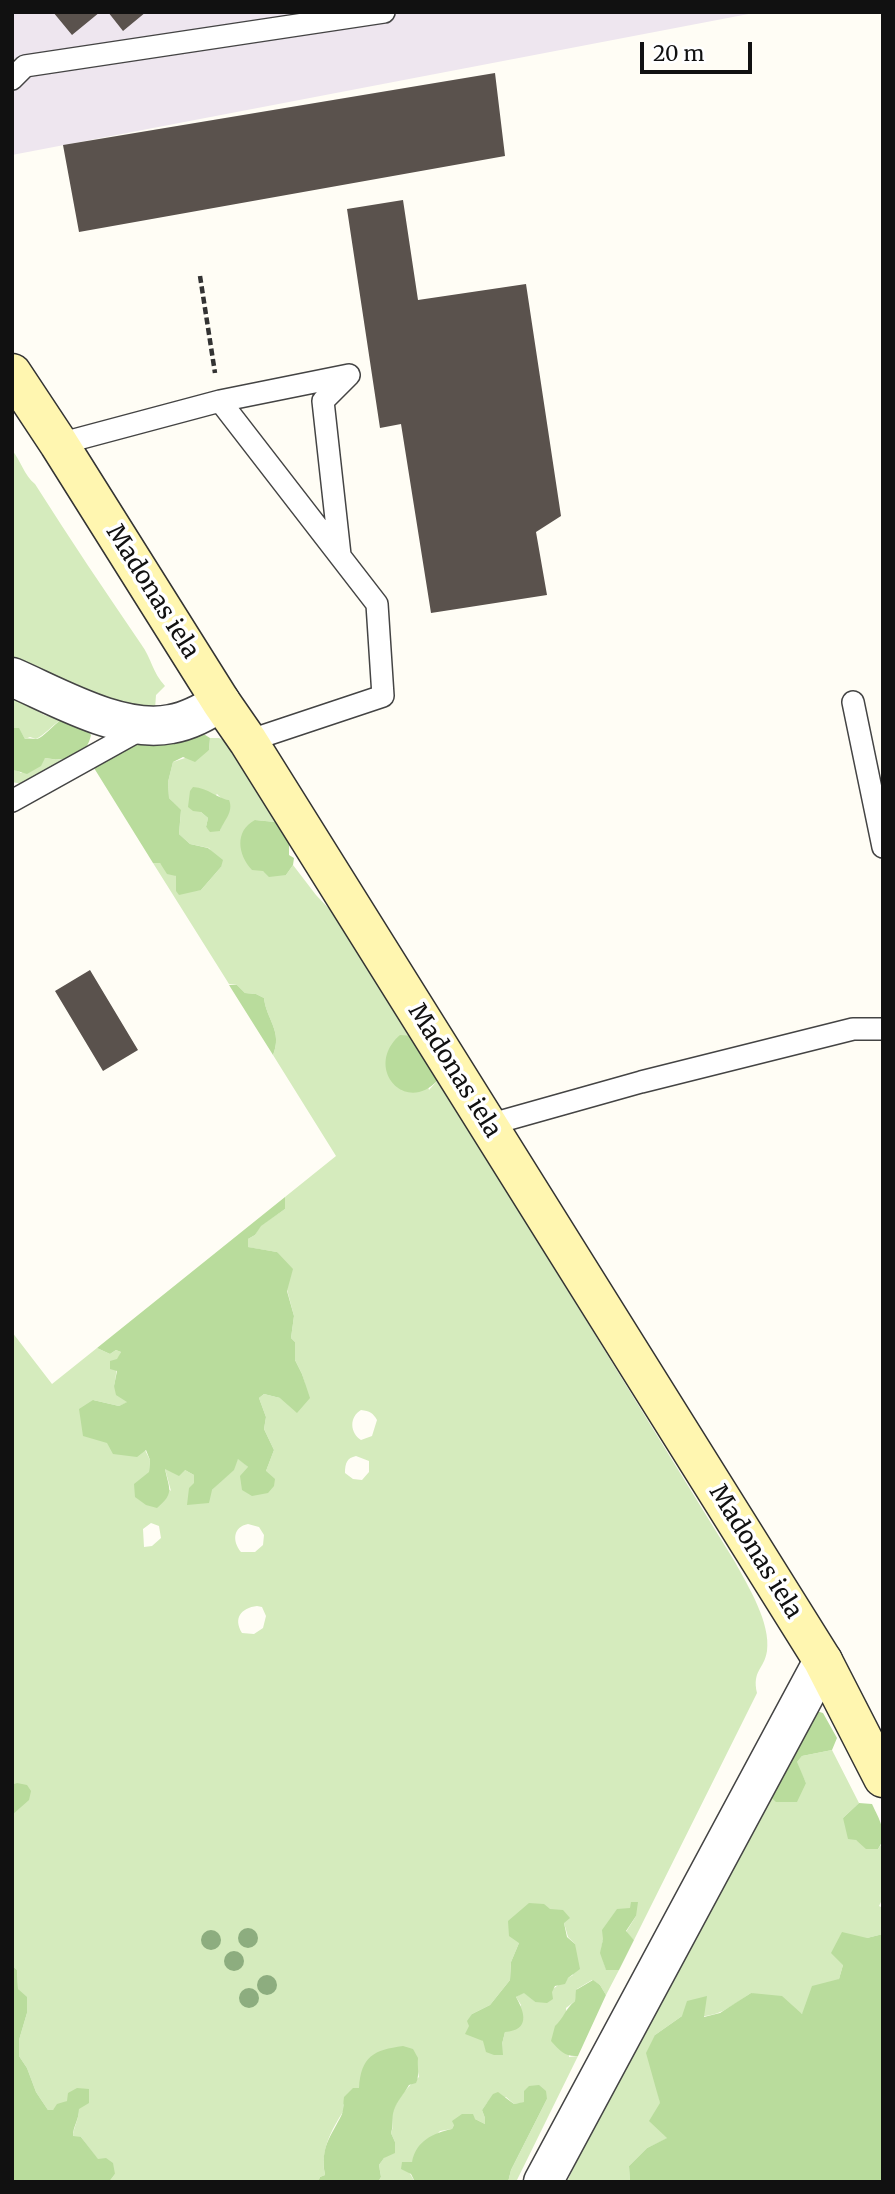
<!DOCTYPE html>
<html>
<head>
<meta charset="utf-8">
<style>
	body { margin:0 }
	#map { position:relative; width:895px; height:2194px; overflow:hidden; background:#fffdf5; font-family:Merriweather,serif }
	canvas { display:block }
	.frame { position:absolute; inset:0; border:14px solid #111; pointer-events:none }
	.scale { position:absolute; left:640px; top:42px; width:112px; height:32px; box-sizing:border-box; border:4px solid #111; border-top:0; padding-left:9px; font-size:21px; line-height:24px; white-space:nowrap; color:#111; -webkit-text-stroke:5px #fff; paint-order:stroke }
</style>
</head>
<body>
<div id="map">
<canvas width="895" height="2194"></canvas>
<div class="frame"></div>
<div class="scale">20 m</div>
</div>
<script>
const c = document.querySelector('canvas').getContext('2d');
c.lineJoin = 'round';
function fillPath(path, color) { c.fillStyle = color; c.fill(path, 'evenodd'); }
function strokePath(path, color, width, dash) { c.strokeStyle = color; c.lineWidth = width; c.lineCap = dash ? 'butt' : 'round'; c.setLineDash(dash || []); c.stroke(path); }
function write(font, color, halo, rows, align = 'center') {
  c.font = font + ' Merriweather,serif'; c.lineWidth = 7; c.setLineDash([]); c.textBaseline = 'middle'; c.strokeStyle = halo; c.fillStyle = color; for (const [text, x, y, turn = 0] of rows) {
    c.save(); c.translate(x, y); c.rotate((+turn || 0) * Math.PI / 180); c.textAlign = isNaN(turn) ? turn : align; if (halo) c.strokeText(text, 0, 0); c.fillText(text, 0, 0); c.restore();
  }
}
const industrial = new Path2D(`
	M12,12H759L12,155Z`);
const green = new Path2D(`
	M12,450C21,461 24,475 35,484C69,538 105,591 141,644C152,659 152,672 165,686L156,695L155,709L121,705L12,658Z
	M12,696L44,715L61,720C51,726 46,734 36,739L30,737L25,739L19,729L12,728Z
	M210,738H219L228,742L264,797L275,822L255,820L263,871L286,875L293,865L316,895L334,914L413,1036L429,1090L438,1080L735,1562C748,1586 771,1623 767,1651C764,1670 752,1670 757,1693L634,1940L626,1932L636,1916L630,1908C609,1931 594,1936 606,1969L619,1970L606,1995L600,1985L592,1980L577,1989L575,2001L566,2008L569,2057L578,2056L516,2182H508L511,2170L547,2099L514,2104L506,2097L487,2103L482,2110L485,2118V2124L475,2119L454,2125L452,2129L440,2131L412,2162H403L415,2182H378L381,2177L379,2165L395,2142L391,2133C394,2126 392,2123 392,2116C393,2103 410,2084 419,2077L417,2067L359,2088L343,2105L344,2110C331,2131 320,2150 325,2175L320,2177L318,2182H109L115,2174L98,2160L81,2137H73C73,2127 79,2120 79,2109L67,2101L53,2110H48L36,2092L27,2068L19,2056V2040L27,2013L18,1989L17,1970L12,1965V1815L17,1783L12,1784V1332L52,1384L97,1348L110,1354L116,1350L121,1352C116,1362 117,1374 114,1386L128,1402L119,1406L93,1400L145,1450L150,1460L149,1472L171,1491L165,1469L185,1470L194,1475V1483L212,1490L233,1470L238,1458L248,1467L266,1471L274,1450L264,1429L266,1417L259,1398L264,1394L280,1398L305,1384L302,1374L295,1360V1342L291,1338L294,1316L277,1252L247,1247L248,1239L255,1235L260,1226L285,1209V1197L336,1156L273,1055C283,1031 266,1019 264,998L256,994L245,993L237,985L229,984L153,863H160L176,876V891L201,890L221,867L209,848L190,844L179,834L181,811L169,798L168,782L173,762L209,750ZM217,794L222,799L229,800L220,831H210L206,827L208,818L201,812ZM361,1410C370,1411 373,1413 377,1420L372,1436L361,1440C350,1433 349,1417 361,1410ZM356,1456L369,1461V1472L362,1480L353,1479L345,1473C345,1463 347,1458 356,1456ZM151,1523L159,1526L161,1538L152,1546L144,1547L143,1529ZM248,1524L259,1527L264,1535L263,1545L255,1552H241C232,1541 233,1527 248,1524ZM257,1606L262,1607L266,1616L263,1628L254,1634L242,1633C233,1618 241,1608 257,1606ZM564,1923L568,1937L575,1944L573,1975C559,1983 549,1993 535,2002L524,1992L516,1997L521,2005L505,2032L502,2044L483,2041L470,2026L472,2014L490,2005L510,1980L511,1962L519,1943Z
	M45,758L66,761L22,784L12,782V767L21,773Z
	M832,1750L859,1803L843,1818L856,1840L878,1849L881,1845L883,1849V1898L879,1906L883,1908V1934L867,1938L843,1965L839,1979L802,2014L751,1993C724,2011 717,2019 682,2016L655,2035V2080L668,2138L647,2148L629,2166L630,2182H567L616,2075L765,1778L806,1783L796,1763L802,1756Z`);
const forest = new Path2D(`
	M61,720L86,728L91,735C86,759 66,762 45,758L41,766L27,774L14,770L12,767V728H19L25,739C29,738 33,739 37,739C43,738 53,725 61,720Z
	M194,728L210,738L209,750L195,762L183,757L173,762L168,782L169,798L181,810L179,834L190,844L208,848L223,860L221,867L201,890L179,895L176,891V876L167,874L160,863H153L94,768L95,759L120,745Z
	M193,787C209,788 216,798 229,800C234,812 224,820 220,831L210,832L206,827L208,818L201,812L193,811L188,807L190,791Z
	M255,820L275,822L289,838V855L294,858L293,865L286,875L269,877L263,871L252,870C238,855 234,831 255,820Z
	M229,985H237L245,993L256,994L264,998C266,1019 283,1031 273,1055Z
	M400,1035L413,1036L438,1080C405,1116 363,1067 400,1035Z
	M285,1197V1209L261,1226L255,1235L248,1239V1247L277,1252L293,1269L287,1291L294,1316L291,1338L295,1342V1360L302,1374L310,1398L297,1413L280,1398L264,1394L259,1398L266,1417L264,1429L274,1450L266,1471L275,1479L274,1486L268,1493L252,1496L242,1490L240,1476L248,1467L238,1459L234,1470L212,1490L209,1503L187,1505L189,1488L194,1483V1475L185,1470L179,1476L165,1469C169,1489 175,1493 157,1508L146,1505L135,1497L134,1484L149,1472L150,1460L146,1450L137,1457L113,1454L107,1443L83,1436L79,1409L93,1400L119,1406L127,1402L116,1395L114,1386L117,1371L110,1369V1361L117,1359L121,1352L116,1350L110,1354L97,1348Z
	M813,1710L823,1713L837,1738L832,1750L802,1756L797,1762L806,1783L797,1802H776L764,1790Z
	M17,1783L27,1785L31,1791L29,1800L12,1815V1784Z
	M859,1803L872,1804C879,1819 889,1834 878,1849H866L856,1840L848,1839L843,1818Z
	M631,1902H638L636,1916L626,1931L634,1940L619,1970H606L600,1953L603,1939L602,1930L617,1909L630,1908Z
	M529,1903L544,1904L550,1909L563,1910L570,1918L564,1923L567,1937L575,1944L580,1969L568,1978L565,1984L555,1986L552,1992L553,1999L547,2003L535,2002L524,1993L516,1997C525,2013 530,2030 505,2032L502,2044L503,2055H494L486,2052L483,2041L465,2034L469,2026L467,2021L472,2014L490,2005L510,1980L511,1962L519,1943L509,1936L508,1921Z
	M842,1932L867,1938L883,1934V2182H630L629,2166L647,2148L667,2138L649,2121L660,2103L646,2053L655,2035L682,2016L687,2001L707,1996L704,2017L720,2013L751,1993L782,1996L802,2014L812,1986L839,1979L843,1965L831,1953Z
	M12,1965L17,1970L18,1989L27,1997V2013L19,2040V2056L27,2068L36,2092L48,2110H53L57,2104L67,2101L68,2093L77,2088L89,2089V2103L79,2109C79,2120 73,2126 73,2136L81,2137L98,2159L106,2158L113,2163L115,2174L109,2182H12Z
	M593,1980L600,1985L606,1995L578,2056C565,2057 560,2051 551,2041L555,2026C564,2018 565,2009 575,2001L576,1990Z
	M403,2046L413,2049L418,2058C417,2067 420,2075 416,2083L409,2085C404,2094 397,2101 394,2110C391,2118 394,2125 391,2133L395,2142V2153L384,2158L379,2165L381,2177L378,2182H318L320,2177L325,2175C320,2146 331,2137 342,2114C344,2109 343,2103 344,2097L353,2088H359C361,2056 374,2050 403,2046Z
	M539,2085L546,2091L547,2099L511,2170L508,2182H415L411,2174L401,2169L402,2162H412C416,2141 433,2133 452,2129L454,2125L452,2121L462,2114H473L475,2119L485,2124V2118L482,2110L493,2094L498,2092L514,2104L524,2102V2091L529,2086Z`);
const building = new Path2D(`
	M53,12H100L72,35Z
	M108,12H146L123,31Z
	M495,73L505,156L79,232L63,145Z
	M403,200L418,300L526,284L561,516L536,532L547,595L431,613L401,424L380,428L347,209Z
	M90,970L138,1050L103,1071L55,991Z`);
const path = new Path2D(`
	M200,276L215,373`);
const lane = new Path2D(`
	M12,79L25,66L384,12
	M220,401L349,375L323,401L340,555
	M59,444L220,401L377,604L383,696L248,741
	M853,702L883,847
	M12,801L145,727
	M488,1125L641,1082L853,1029H883`);
const street = new Path2D(`
	M12,677C58,697 121,734 171,724C189,721 205,712 221,702
	M543,2182L823,1661`);
const secondary = new Path2D(`
	M12,373L59,444L221,702L248,741L823,1661L883,1778`);
const trees = [
	[248,1938],
	[211,1940],
	[234,1961],
	[267,1985],
	[249,1998]
];
const streetNames = [
	["Madonas iela",152,592,58],
	["Madonas iela",454,1071,58],
	["Madonas iela",755,1552,58]
];
fillPath(industrial, '#eee6ef');
fillPath(green, '#d5ebbd');
fillPath(forest, '#b9dc9c');
fillPath(building, '#5a524d');
strokePath(lane, '#444', 24);
strokePath(street, '#444', 41);
strokePath(secondary, '#333', 41);
strokePath(path, '#333', 4.5, [7, 3.5]);
strokePath(lane, '#fff', 21);
strokePath(street, '#fff', 38);
strokePath(secondary, '#fff6b0', 38);
c.fillStyle = '#8dad7f';
for (const [x, y] of trees) { c.beginPath(); c.arc(x, y, 10, 0, 2 * Math.PI); c.fill(); }
write('24px', '#111', '#fff', streetNames);
</script>
</body>
</html>
